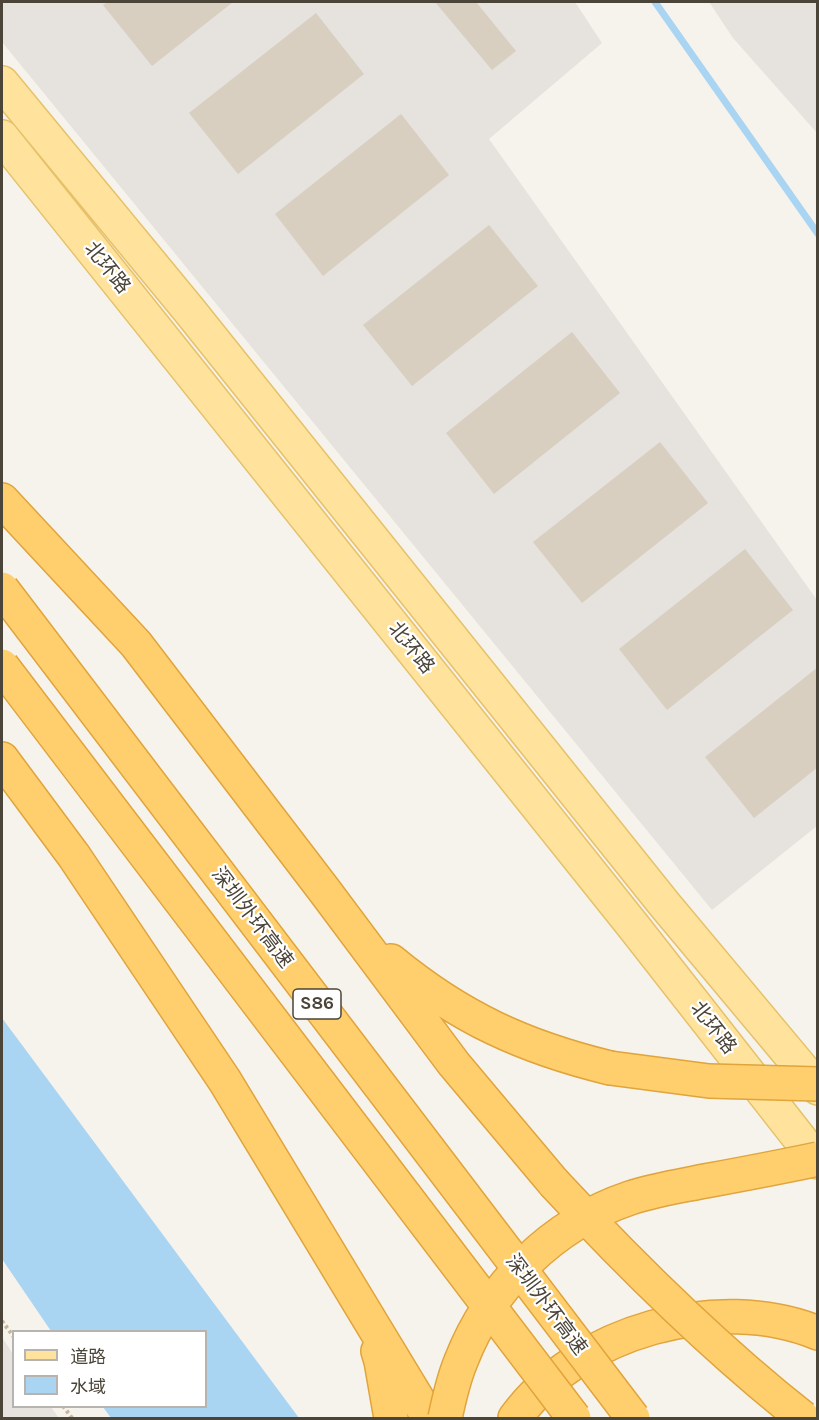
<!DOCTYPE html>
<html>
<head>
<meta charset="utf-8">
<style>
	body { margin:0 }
	#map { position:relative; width:819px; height:1420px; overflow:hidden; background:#f6f3ec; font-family:Karla,"Noto Sans SC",sans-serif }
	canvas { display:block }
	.frame { position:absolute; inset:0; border:3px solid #4b4439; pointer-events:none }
	.legend { position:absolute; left:12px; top:1330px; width:195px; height:78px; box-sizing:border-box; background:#fff; border:2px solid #b7b4b0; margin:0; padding:8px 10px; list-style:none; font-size:18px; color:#4b4439 }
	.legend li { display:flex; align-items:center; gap:12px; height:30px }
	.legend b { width:30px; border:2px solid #b7b4b0 }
</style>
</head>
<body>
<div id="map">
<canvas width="819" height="1420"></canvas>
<div class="frame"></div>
<ul class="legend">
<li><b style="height:8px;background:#ffe39c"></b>道路</li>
<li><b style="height:16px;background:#a9d4f2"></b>水域</li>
</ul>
</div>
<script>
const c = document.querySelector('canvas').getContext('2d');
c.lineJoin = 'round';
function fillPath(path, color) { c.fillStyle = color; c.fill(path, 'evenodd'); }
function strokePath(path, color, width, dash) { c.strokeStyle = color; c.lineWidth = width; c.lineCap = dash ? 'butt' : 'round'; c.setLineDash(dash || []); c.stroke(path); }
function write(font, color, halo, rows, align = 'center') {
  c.font = font + ' Karla,"Noto Sans SC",sans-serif'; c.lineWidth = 4.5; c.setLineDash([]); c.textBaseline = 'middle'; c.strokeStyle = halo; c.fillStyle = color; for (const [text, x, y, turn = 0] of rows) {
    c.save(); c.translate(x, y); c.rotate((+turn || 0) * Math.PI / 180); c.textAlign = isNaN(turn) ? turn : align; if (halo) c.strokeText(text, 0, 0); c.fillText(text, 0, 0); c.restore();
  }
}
const industrial = new Path2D(`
	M2,2H575L602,43L489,139L817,600V826L712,910L2,42Z
	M709,2H817V133L733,38Z
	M2,1337L13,1354L14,1406L51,1407L59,1418H2Z`);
const water = new Path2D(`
	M2,1018L299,1418H111L103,1407L206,1406V1332L51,1331L2,1259Z`);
const stream = new Path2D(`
	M655,2L818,234`);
const building = new Path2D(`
	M108,2H233L152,66L103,5Z
	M435,2H476L516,51L492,70Z
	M316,13L364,74L238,174L189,113Z
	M401,114L449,175L323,276L275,214Z
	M489,225L538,286L412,386L363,325Z
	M572,332L620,393L494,494L446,433Z
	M660,442L708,503L582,603L533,542Z
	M745,549L793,610L667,710L619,649Z
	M818,667V767L754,818L705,757Z`);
const path = new Path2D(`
	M2,1321L14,1337
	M63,1406L72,1418`);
const major = new Path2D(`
	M2,83L189,310L665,905L818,1088
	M2,137L634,927L818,1162`);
const highway = new Path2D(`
	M2,500L136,644L324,890L454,1064L554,1183
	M2,759L74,856L225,1081L429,1418
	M391,961C460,1018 524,1047 610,1068
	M378,1351L381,1361L391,1418
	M515,1418C578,1331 718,1292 818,1333`);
const highwayBridge = new Path2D(`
	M2,589L633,1418
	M2,666L574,1418
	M610,1068L709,1081L818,1084
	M554,1183C632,1267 713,1347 803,1418
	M445,1418C449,1399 453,1380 461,1361C490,1286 553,1224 630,1198C654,1190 680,1186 705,1181C743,1174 780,1167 818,1159`);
const shields = [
	[317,1004,48]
];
const shieldNames = [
	["S86",317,1004]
];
const streetNames = [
	["北环路",107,268,51],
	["北环路",411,648,51],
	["深圳外环高速",252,918,53],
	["北环路",713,1028,52],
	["深圳外环高速",546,1305,53]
];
fillPath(industrial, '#e6e2dd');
fillPath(water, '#a9d4f2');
strokePath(stream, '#a9d4f2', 7);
fillPath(building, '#d8cfc1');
strokePath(major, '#e6c16a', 36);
strokePath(highway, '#e0a43c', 36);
strokePath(path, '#c4b79f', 4, [3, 3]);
strokePath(major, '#ffe39c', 33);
strokePath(highway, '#ffcf6e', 33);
strokePath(highwayBridge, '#e0a43c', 36, []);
strokePath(highwayBridge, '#ffcf6e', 33);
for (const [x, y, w] of shields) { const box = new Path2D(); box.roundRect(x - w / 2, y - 15, w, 30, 4.5); c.fillStyle = '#fff'; c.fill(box); strokePath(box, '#4b4439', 1.5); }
write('bold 18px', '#4b4439', null, shieldNames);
write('20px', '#4b4439', '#fff', streetNames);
</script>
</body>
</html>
